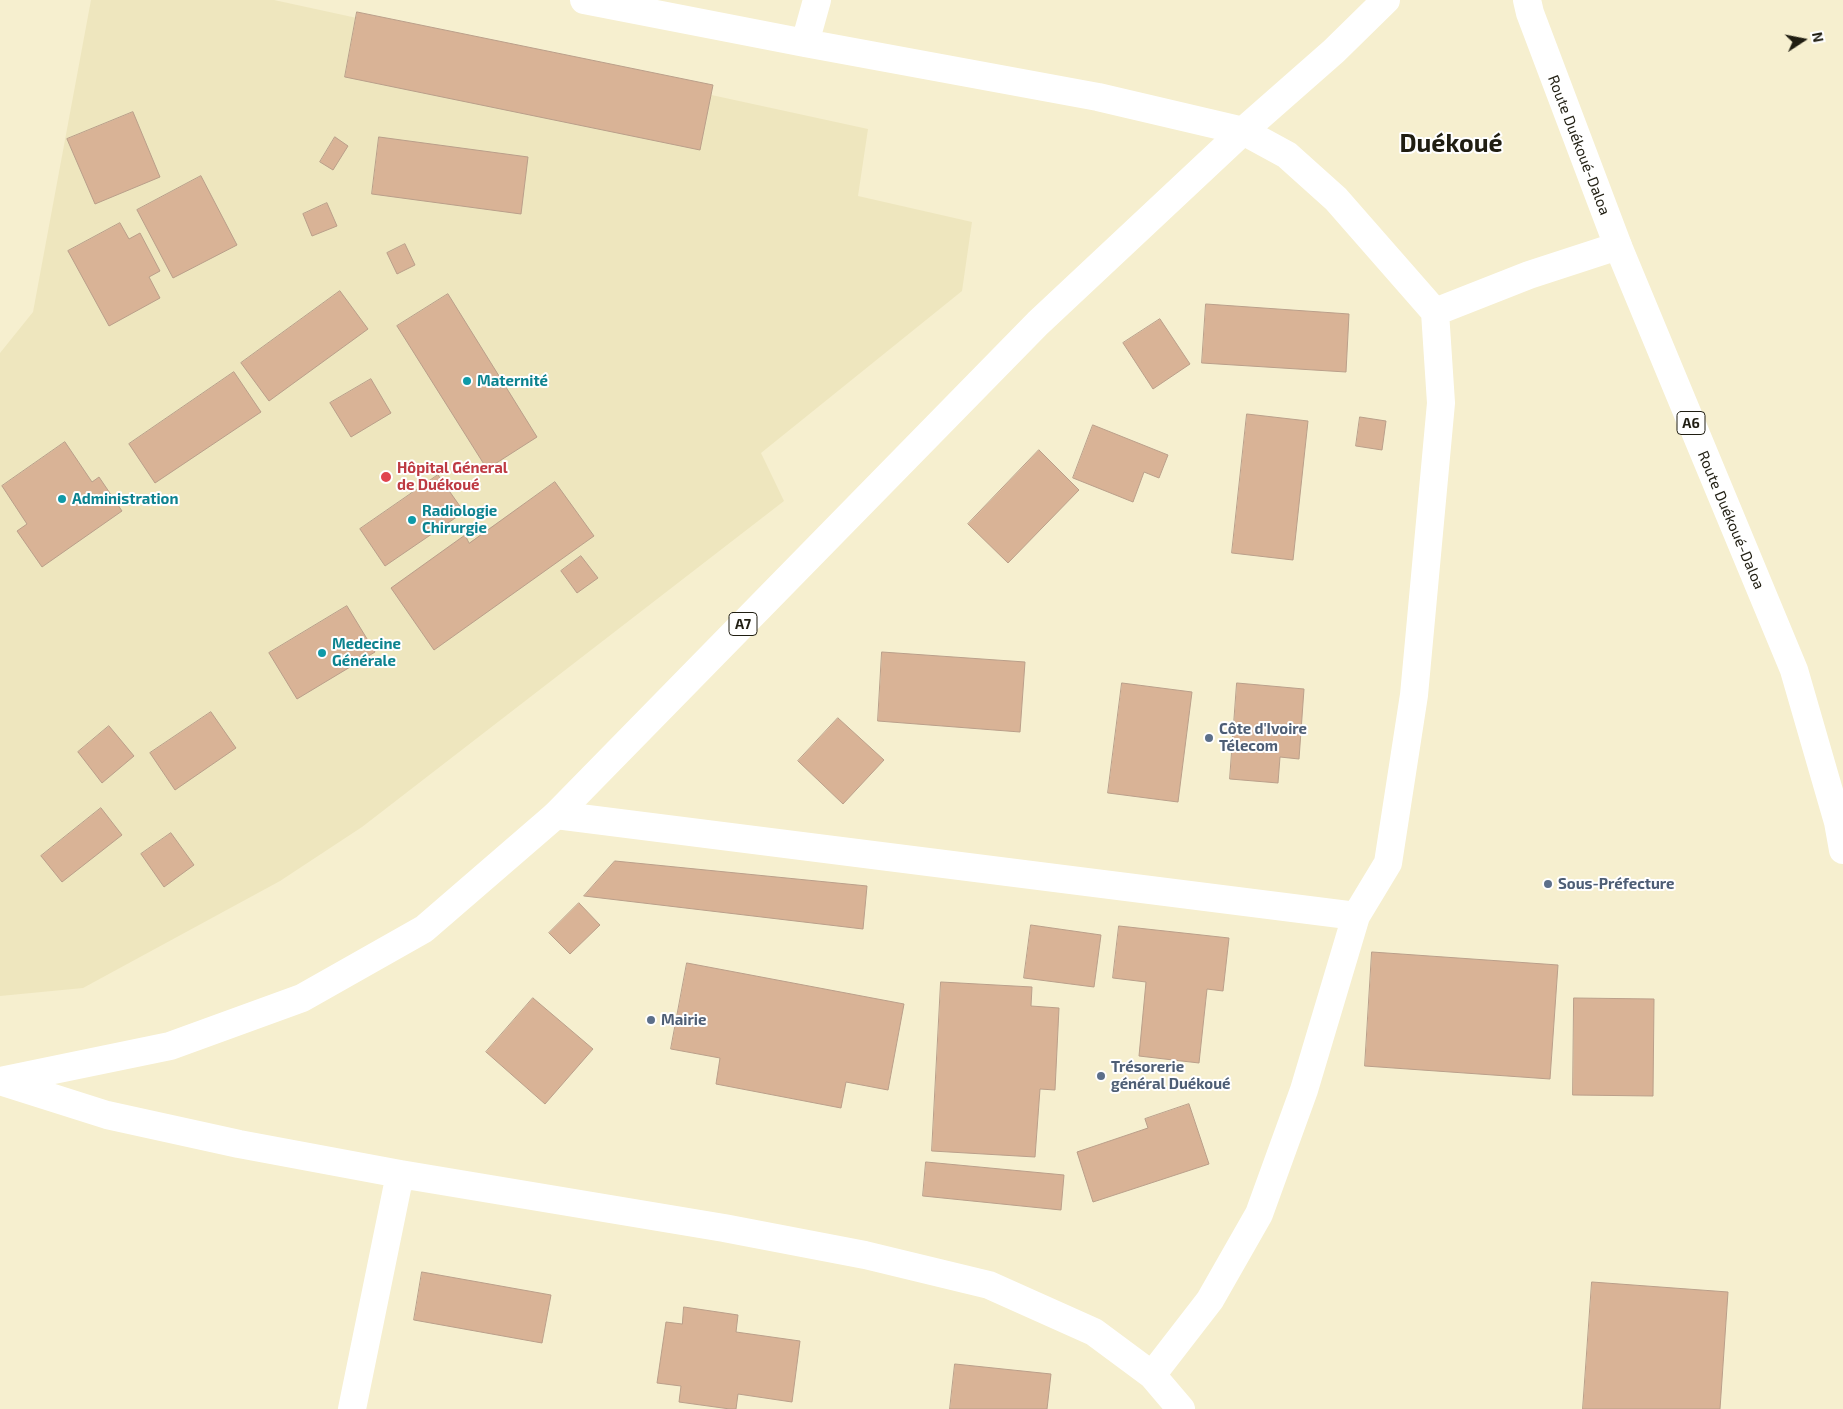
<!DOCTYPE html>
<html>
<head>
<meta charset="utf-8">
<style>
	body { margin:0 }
	#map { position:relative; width:1843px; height:1409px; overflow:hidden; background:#f6efcf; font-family:"Exo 2",sans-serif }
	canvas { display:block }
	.north { position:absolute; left:1778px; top:15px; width:50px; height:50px; -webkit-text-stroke:4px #fff; paint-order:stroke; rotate:79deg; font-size:14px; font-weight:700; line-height:20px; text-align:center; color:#201e12 }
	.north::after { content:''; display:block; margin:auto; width:18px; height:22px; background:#201e12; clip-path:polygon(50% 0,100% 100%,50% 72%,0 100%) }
</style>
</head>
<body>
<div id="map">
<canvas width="1843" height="1409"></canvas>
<div class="north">N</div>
</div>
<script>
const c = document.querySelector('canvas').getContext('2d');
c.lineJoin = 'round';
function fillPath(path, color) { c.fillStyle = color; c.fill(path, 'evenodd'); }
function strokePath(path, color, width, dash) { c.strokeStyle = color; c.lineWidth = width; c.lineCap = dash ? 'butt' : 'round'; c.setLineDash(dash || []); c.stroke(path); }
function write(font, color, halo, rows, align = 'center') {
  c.font = font + ' "Exo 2",sans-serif'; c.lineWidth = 4; c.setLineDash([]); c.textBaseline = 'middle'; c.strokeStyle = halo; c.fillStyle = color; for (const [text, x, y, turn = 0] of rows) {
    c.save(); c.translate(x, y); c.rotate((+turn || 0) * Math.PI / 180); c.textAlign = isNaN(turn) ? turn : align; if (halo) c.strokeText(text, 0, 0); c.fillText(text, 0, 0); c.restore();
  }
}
const built = new Path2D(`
	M91,0H274L868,129L858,196L972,222L962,291L761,453L784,501L362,827L280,881L83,988L0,996V353L33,312Z`);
const building = new Path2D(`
	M357,12L713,85L700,150L345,77Z
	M133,112L160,177L95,204L67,139Z
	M335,137L348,146L333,170L320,162Z
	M379,137L528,157L521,214L372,194Z
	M201,176L237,245L173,278L137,210Z
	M327,203L337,226L312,236L303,214Z
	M120,223L129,239L140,233L160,271L149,277L160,298L109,326L68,251Z
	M405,244L415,265L397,274L387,253Z
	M340,291L368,329L269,401L241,363Z
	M448,294L537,437L487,469L397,326Z
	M1206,304L1349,314L1346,372L1202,363Z
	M1160,319L1190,364L1153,389L1123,343Z
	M234,372L261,412L155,483L129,444Z
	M371,379L391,413L351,437L330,403Z
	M1247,414L1308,421L1293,560L1232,553Z
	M1360,417L1386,421L1382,450L1356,446Z
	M1093,425L1168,455L1159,478L1144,472L1133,502L1073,478Z
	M65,442L92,482L99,477L122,511L42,567L17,531L27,524L2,486Z
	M1039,450L1079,490L1008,563L968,524Z
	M438,475L464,512L385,566L360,529Z
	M555,482L594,536L434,650L391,588L465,535L469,543Z
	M581,556L598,578L577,593L561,571Z
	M347,606L375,652L297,699L269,653Z
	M882,652L1025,662L1020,732L878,721Z
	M1122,683L1192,692L1178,802L1108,793Z
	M1237,683L1304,689L1299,759L1280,757L1278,783L1230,779Z
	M211,712L236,748L175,790L150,753Z
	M838,718L884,760L843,804L798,761Z
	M109,726L134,756L102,783L78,752Z
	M101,808L122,835L62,882L41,856Z
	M171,833L194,865L164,887L141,854Z
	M615,861L867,886L863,929L584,896Z
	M579,903L600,925L570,954L549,933Z
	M1031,925L1101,935L1094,987L1024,978Z
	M1119,926L1229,938L1223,991L1207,989L1199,1063L1139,1056L1146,982L1113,978Z
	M1372,952L1558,965L1550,1079L1365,1066Z
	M687,963L904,1004L888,1090L846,1082L841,1108L716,1084L720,1058L671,1049Z
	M941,982L1032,987L1031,1006L1059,1008L1055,1090L1040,1089L1035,1157L932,1151Z
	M533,998L593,1049L545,1104L486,1052Z
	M1574,998L1654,999L1653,1096L1573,1095Z
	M1189,1104L1209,1164L1093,1202L1077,1152L1148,1128L1145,1119Z
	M926,1162L1064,1175L1061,1210L923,1196Z
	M422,1272L551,1295L542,1343L414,1320Z
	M1592,1282L1728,1292L1720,1409H1583Z
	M684,1307L738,1315L736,1332L800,1341L792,1402L738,1394L736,1409H730L679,1402L681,1386L657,1383L666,1322L682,1324Z
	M955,1364L1051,1374L1047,1409H950Z`);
const minor = new Path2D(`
	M584,0L805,43L1098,97L1243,131L1287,155L1336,199L1435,312L1441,403L1414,695L1388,863L1356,916L1304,1090L1259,1214L1210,1300L1152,1375
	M805,43L817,0
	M1435,312L1529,275L1618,246
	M556,815L1356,916
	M0,1081L107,1115L239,1144L400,1174L724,1228L865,1255L989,1285L1094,1332L1152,1375L1181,1409
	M352,1409L400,1174`);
const highway = new Path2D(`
	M1527,0L1530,13L1618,246L1794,670L1838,822L1843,850
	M0,1081L170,1046L302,998L424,929L556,815L1038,323L1243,131L1334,51L1386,0`);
const markers = [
	[467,381,5,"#0f9aa8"],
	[386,477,6,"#e0444e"],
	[62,499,5,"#0f9aa8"],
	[412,520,5,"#0f9aa8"],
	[322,653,5,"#0f9aa8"],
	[1209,738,5,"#5c6f8a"],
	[1548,884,5,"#5c6f8a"],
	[651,1020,5,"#5c6f8a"],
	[1101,1076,5,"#5c6f8a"]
];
const shields = [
	[1691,423,28],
	[743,624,28]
];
const shieldNames = [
	["A6",1691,423],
	["A7",743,624]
];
const streetNames = [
	["Route Duékoué-Daloa",1579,145,69],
	["Route Duékoué-Daloa",1731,520,67]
];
const cultureNames = [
	["Maternité",477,381],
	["Administration",72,499],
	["Radiologie",422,511],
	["Chirurgie",422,528],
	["Medecine",332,644],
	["Générale",332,661]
];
const healthNames = [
	["Hôpital Géneral",397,468],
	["de Duékoué",397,485]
];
const serviceNames = [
	["Côte d'Ivoire",1219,729],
	["Télecom",1219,746],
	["Sous-Préfecture",1558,884],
	["Mairie",661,1020],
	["Trésorerie",1111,1067],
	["général Duékoué",1111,1084]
];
const townNames = [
	["Duékoué",1451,144]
];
fillPath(built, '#eee6be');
fillPath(building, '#d9b396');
strokePath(building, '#ba9f8a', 1);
strokePath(minor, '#fff', 28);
strokePath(highway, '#fff', 28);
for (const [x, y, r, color] of markers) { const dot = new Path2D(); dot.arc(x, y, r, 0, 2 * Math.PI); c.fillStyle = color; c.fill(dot); strokePath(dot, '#fff', 2); }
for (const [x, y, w] of shields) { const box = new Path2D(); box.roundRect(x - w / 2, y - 11.5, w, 23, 4); c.fillStyle = '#fff'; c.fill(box); strokePath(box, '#201e12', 1); }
write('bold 14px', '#201e12', null, shieldNames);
write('15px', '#201e12', '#fff', streetNames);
write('bold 15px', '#0d838f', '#fff', cultureNames, 'left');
write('bold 15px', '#be3a42', '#fff', healthNames, 'left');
write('bold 15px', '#4e5e75', '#fff', serviceNames, 'left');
write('bold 25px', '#201e12', '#fff', townNames);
</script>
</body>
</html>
